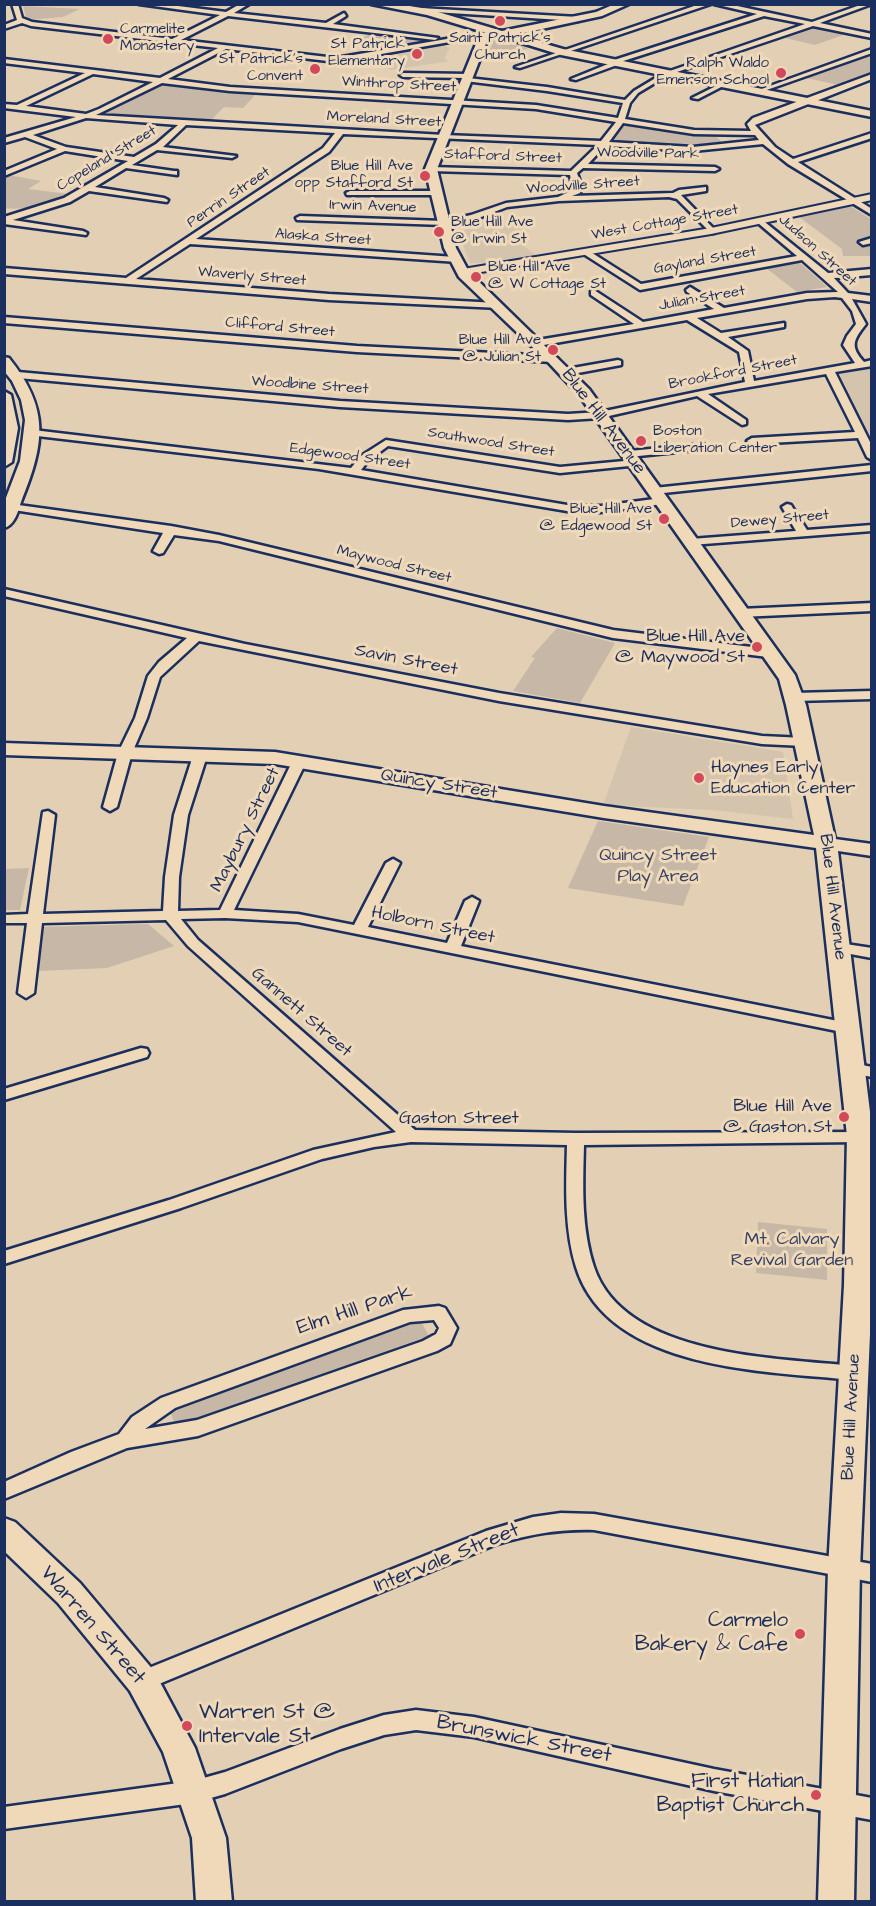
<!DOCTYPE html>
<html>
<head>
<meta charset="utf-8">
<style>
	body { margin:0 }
	#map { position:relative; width:876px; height:1906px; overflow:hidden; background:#e3cfb3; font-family:"Architects Daughter",sans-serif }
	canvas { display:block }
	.frame { position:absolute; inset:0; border:6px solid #1b2f5e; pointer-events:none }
</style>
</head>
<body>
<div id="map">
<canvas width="876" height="1906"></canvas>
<div class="frame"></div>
</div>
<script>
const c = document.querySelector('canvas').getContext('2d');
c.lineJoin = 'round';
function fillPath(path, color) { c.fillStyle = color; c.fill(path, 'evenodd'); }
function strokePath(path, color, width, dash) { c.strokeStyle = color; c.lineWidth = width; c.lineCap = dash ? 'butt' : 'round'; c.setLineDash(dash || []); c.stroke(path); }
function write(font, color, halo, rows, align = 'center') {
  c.font = font + ' "Architects Daughter",sans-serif'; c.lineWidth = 6; c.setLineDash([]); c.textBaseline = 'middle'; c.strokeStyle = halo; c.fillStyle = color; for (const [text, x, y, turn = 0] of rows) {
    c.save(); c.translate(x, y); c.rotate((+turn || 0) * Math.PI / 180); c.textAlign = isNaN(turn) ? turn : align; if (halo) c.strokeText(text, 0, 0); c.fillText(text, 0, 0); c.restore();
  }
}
const built = new Path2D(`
	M438,44L450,48L444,59L450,61L391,70L364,59Z
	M481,218L530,231L509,235L538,257L495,263H470L459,234Z
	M871,367V441L840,375L845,371Z
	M631,727L783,752L793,819L713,810L603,805Z`);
const green = new Path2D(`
	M23,6L80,9L63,17L27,20Z
	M813,27L846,34L815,45L781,37Z
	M371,33L427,39L429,40L389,49L351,45Z
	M494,39H501L529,48L505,56L488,55Z
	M871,53V73L839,85L806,78Z
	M161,83L256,94L243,108L224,107L210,121L101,115Z
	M623,123L716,136L723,144L682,147L610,142Z
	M9,175L41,181L28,189L69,194C52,203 23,211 5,208V177Z
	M850,206L871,219V256H843L842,249L798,216Z
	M798,261L827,287L797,292L766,268Z
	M557,628L615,643L580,703L513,691L535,658L531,657Z
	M598,821L709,837L683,906L568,888Z
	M29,868L20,910H5V869Z
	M148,924L174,946L107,968L39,971L42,927Z
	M758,1222L827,1229V1280L756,1273Z
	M419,1318L429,1336L176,1425L167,1406Z`);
const minor = new Path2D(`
	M12,4H18L22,18L32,22L172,39L220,15L139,4H162L226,12L240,4H249L234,13L326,23L344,13L346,16L333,24L438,38L435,40L228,16L181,40L336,58L493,31L495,34L336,62L226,49L168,79L230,87L536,105L618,118L623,103L547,91L465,81L467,78L403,77L400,75L403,73L468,74L471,76L468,78L547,87L625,100L634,91L664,73L805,24L764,16L617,63V65L576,80L571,79L608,64V62L757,14L714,4H728L812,22L863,4H872L820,23L872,34V38L813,26L668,75L638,93L630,103L625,119L694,130L751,131L747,124L753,118L872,74V79L755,125L775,147L793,159L872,133V138L798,162L872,209V215L788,164L763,144L693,151L605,146L588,164L715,167L719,169L715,171L583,168L577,173L582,187L580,193L572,196L673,193L679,190L706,187V191L681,195L714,229V233H711L677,199L669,197L559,201L507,207L476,219L444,225L297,220L296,218L300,216L444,221L471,215L506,203L558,197L573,190L570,175L431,171L427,169L431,167L571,171L598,145L343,134L329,152L196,239L455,257L459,260L458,262L190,244L136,279L329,294L497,303L501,306L500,308L329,300L4,274V268L126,278L323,148L335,133L186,125L163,147L236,156L232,158L157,150L132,165L174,171H177V175L126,168L95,187L164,198L168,200L167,202L89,191L70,202L13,220L83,231L87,233L86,235L4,224V217L64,198L128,161L65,151L4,176V171L57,149L25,137L4,143V138L76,117L4,108V104L17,105L85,73L4,63V59L160,78L218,48L31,26L22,23L4,29V25L17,20ZM93,74L153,82L99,109L86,114L26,106ZM162,83L230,91L536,109L616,122L601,141L444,135L96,115ZM86,118L178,125L156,144L134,157L66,147L33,135ZM623,123L694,134L755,135L759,140L693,147L609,142Z
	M700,4H711L520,68L515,67Z
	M420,8L578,17L581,19L578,21L418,11Z
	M872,49V53L761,92L756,91Z
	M720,84L725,85L698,99L692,98Z
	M350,191H437L441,193L437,195H347L346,193Z
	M761,219L828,273L872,269V275L834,278L848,293L872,296V302L852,299L866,324C854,339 849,346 864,362L872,360V366L835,372L872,446V460L867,457L858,438L752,444L747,441L752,438L855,432L826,374L708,394L746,420V424L742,425L697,396L600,418L568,420L340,407L18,378L13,375L18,372L340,401L568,414L600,412L745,382L739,352L687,320L538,346L533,343L538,340L634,324L591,295V291L594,290L643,322L714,309L687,292L686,290L690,287L724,308L807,293L838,292L802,260L640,290L582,253L589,251L641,284L797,256L758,223L757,221ZM835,297L842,298L852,311L856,324L847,336L843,345L855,363L754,381L748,351L728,337L784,327V323L721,333L697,318L807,299Z
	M872,238V243L863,245L859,242Z
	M4,317L357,346L553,356L558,359L553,362L357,352L4,323Z
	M618,360L621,361V365L567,375L562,372L567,369Z
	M33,430L351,468L361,456L386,440L560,467L635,460L639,461V465L560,473L388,446L369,460L361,470L573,506H601L662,498L667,501L662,504L601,512H573L319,469L29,435V431Z
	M692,445L696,446V450L629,457L624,454L629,451Z
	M872,465V471L654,494L649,491L654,488Z
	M11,504L171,526L219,535L613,630L768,649L774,653L768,657L613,638L219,541L174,535L163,553L159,554L153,551L163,533L7,509L6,507Z
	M787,504L791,505L807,530L872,525V531L691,545L685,542L691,539L796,531L782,507Z
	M4,589L245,644L499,693L762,736L804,738L811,742L804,746L762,744L499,701L199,641L160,677L147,718L132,753L117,807L110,811L103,807L118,753L135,718L148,676L159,662L187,638L4,596Z
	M872,603V611L740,617L734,613L740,609Z
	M872,691V699L794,701L788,697L794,693Z
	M198,751L205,755V762L188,815L179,877L178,911L220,910L292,762L299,758L306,762L234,910L298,914L354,925L386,863L393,859L400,863L368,927L447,943L465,901L472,897L479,901L461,946L853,1024L855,1028L853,1032L847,1033L298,922L225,918L181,919L198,940L415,1130L576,1133L866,1132L868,1136L866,1140L860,1142L584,1145C583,1185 581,1228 594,1267C624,1357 777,1358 854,1366L861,1368L863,1373L861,1378L854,1380C766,1371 608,1371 576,1267C564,1228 566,1185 567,1145L411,1142L374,1147L322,1159L181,1208L4,1264V1251L169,1200L313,1150L396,1132L188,946L166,920L42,923L34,993L26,998L18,993L27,923H4V915L28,914L43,812L48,811L55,815L43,914L163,911L165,877L174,815L191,762V755Z
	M839,943L872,948V958L834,951L832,948Z
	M141,1048L147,1049L149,1053L147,1057L4,1100V1089Z
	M852,1063L872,1067V1077L846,1072L844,1068L846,1064Z
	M439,1306L445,1308L457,1328L450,1344L437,1351L198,1436L127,1448L4,1499V1482L71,1452L119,1434L132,1417L161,1398L403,1310ZM434,1320L439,1328L436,1334L423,1341L197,1420L145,1429L175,1408L410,1322Z
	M561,1513L594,1514L872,1564V1582L594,1530C558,1529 532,1534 497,1544L142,1691L134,1688L131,1681L134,1674L486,1531L533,1517Z
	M416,1710L474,1717L714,1769L872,1798V1820L714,1791L474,1737L416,1730L384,1735L341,1749L225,1794L193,1803L4,1829V1807L193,1781L225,1772L340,1729L384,1715Z`);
const tertiary = new Path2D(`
	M872,194V200L711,234L463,275L457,272L463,269L711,228Z`);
const secondary = new Path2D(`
	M371,4H397L428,9L502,31L596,12L615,4H629L602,16L514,35L563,49L872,111V117L561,55L496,35L487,41L437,169L456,248L469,272L589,389L795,675L806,705L835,839L872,844V856L838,851L872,1128V1287L860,1569L854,1902H818L828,1569L844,1285L847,1136L816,848L604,818L275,764L4,755V743L275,752L604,806L814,835L786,705L779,679L579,395L548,362L459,277L444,248L425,169L478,39L487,33L427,15Z
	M4,357L9,358C50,409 45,443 21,502C18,511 15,525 4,528V503L20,461L25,420L21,400L12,381L4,371Z
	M4,391L11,395L18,428L12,462L4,467Z
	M4,1518L15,1522L80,1583L154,1671L195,1748L226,1838L232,1902H196L192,1838L163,1752L130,1691L58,1603L4,1551Z`);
const markers = [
	[500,21,6,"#d1495b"],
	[108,39,6,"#d1495b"],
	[417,54,6,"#d1495b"],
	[315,69,6,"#d1495b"],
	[781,73,6,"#d1495b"],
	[425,176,6,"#d1495b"],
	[439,232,6,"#d1495b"],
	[476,277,6,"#d1495b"],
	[553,350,6,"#d1495b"],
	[641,441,6,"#d1495b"],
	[664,519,6,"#d1495b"],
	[757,647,6,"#d1495b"],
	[699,778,6,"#d1495b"],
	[844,1117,6,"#d1495b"],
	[800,1634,6,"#d1495b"],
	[187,1726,6,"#d1495b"],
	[816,1795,6,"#d1495b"]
];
const farPoinames = [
	["Carmelite",120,30,"left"],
	["Monastery",120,47,"left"],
	["Saint Patrick's",500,39,"center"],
	["Church",500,56,"center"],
	["St Patrick",405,45],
	["Elementary",405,62],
	["St Patrick's",303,60],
	["Convent",303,77],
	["Ralph Waldo",769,64],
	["Emerson School",769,81],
	["Blue Hill Ave",413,167],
	["opp Stafford St",413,184],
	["Blue Hill Ave",451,223,"left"],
	["@ Irwin St",451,240,"left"],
	["Blue Hill Ave",488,268,"left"],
	["@ W Cottage St",488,285,"left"],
	["Blue Hill Ave",541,341],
	["@ Julian St",541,358],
	["Boston",653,432,"left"],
	["Liberation Center",653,449,"left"],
	["Blue Hill Ave",652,510],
	["@ Edgewood St",652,527]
];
const farStreetnames = [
	["Winthrop Street",399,85,3],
	["Moreland Street",384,120,3],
	["Woodville Park",648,154,1],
	["Stafford Street",503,157,2],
	["Copeland Street",107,159,-31],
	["Woodville Street",583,186,-4],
	["Perrin Street",229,198,-34],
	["Irwin Avenue",373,207,2],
	["West Cottage Street",665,223,-10],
	["Alaska Street",323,238,4],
	["Judson Street",817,251,42],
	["Gayland Street",705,261,-10],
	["Waverly Street",252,277,5],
	["Julian Street",702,299,-10],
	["Clifford Street",280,328,5],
	["Brookford Street",733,373,-11],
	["Woodbine Street",310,386,4],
	["Southwood Street",491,443,9],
	["Edgewood Street",350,457,8],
	["Dewey Street",780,520,-5],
	["Maywood Street",394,565,14]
];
const streetNames = [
	["Blue Hill Avenue",603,422,53],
	["Savin Street",406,661,11],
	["Quincy Street",439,785,9],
	["Maybury Street",246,830,-64],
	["Blue Hill Avenue",832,897,83],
	["Holborn Street",433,926,12],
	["Gannett Street",301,1013,41],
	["Gaston Street",459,1119],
	["Blue Hill Avenue",852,1417,-87]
];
const poiNames = [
	["Blue Hill Ave",745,637],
	["@ Maywood St",745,658],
	["Haynes Early",711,768,"left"],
	["Education Center",711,789,"left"],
	["Blue Hill Ave",832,1107],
	["@ Gaston St",832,1128]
];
const parkNames = [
	["Quincy Street",658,856],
	["Play Area",658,877],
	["Mt. Calvary",792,1240],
	["Revival Garden",792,1261]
];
const nearStreetnames = [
	["Elm Hill Park",355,1311,-18],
	["Intervale Street",447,1559,-22],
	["Warren Street",92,1626,49],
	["Brunswick Street",524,1740,11]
];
const nearPoinames = [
	["Carmelo",788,1622],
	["Bakery & Cafe",788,1646],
	["Warren St @",199,1714,"left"],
	["Intervale St",199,1738,"left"],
	["First Hatian",804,1783],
	["Baptist Church",804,1807]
];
fillPath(built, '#d4c3ad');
fillPath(green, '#c6b7a6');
strokePath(minor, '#1b2f5e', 5);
strokePath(tertiary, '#1b2f5e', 4);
strokePath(secondary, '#1b2f5e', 5);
fillPath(minor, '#f0d9b8');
fillPath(tertiary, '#f0d9b8');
fillPath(secondary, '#f0d9b8');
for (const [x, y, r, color] of markers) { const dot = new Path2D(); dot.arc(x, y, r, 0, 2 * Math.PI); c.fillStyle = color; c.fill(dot); strokePath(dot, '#f0d9b8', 2); }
write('15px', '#1b2f5e', '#f0d9b8', farPoinames, 'right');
write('15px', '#1b2f5e', '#f0d9b8', farStreetnames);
write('18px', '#1b2f5e', '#f0d9b8', streetNames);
write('18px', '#1b2f5e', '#f0d9b8', poiNames, 'right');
write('18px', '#354369', '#f0d9b8', parkNames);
write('21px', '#1b2f5e', '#f0d9b8', nearStreetnames);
write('21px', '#1b2f5e', '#f0d9b8', nearPoinames, 'right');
</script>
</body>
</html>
